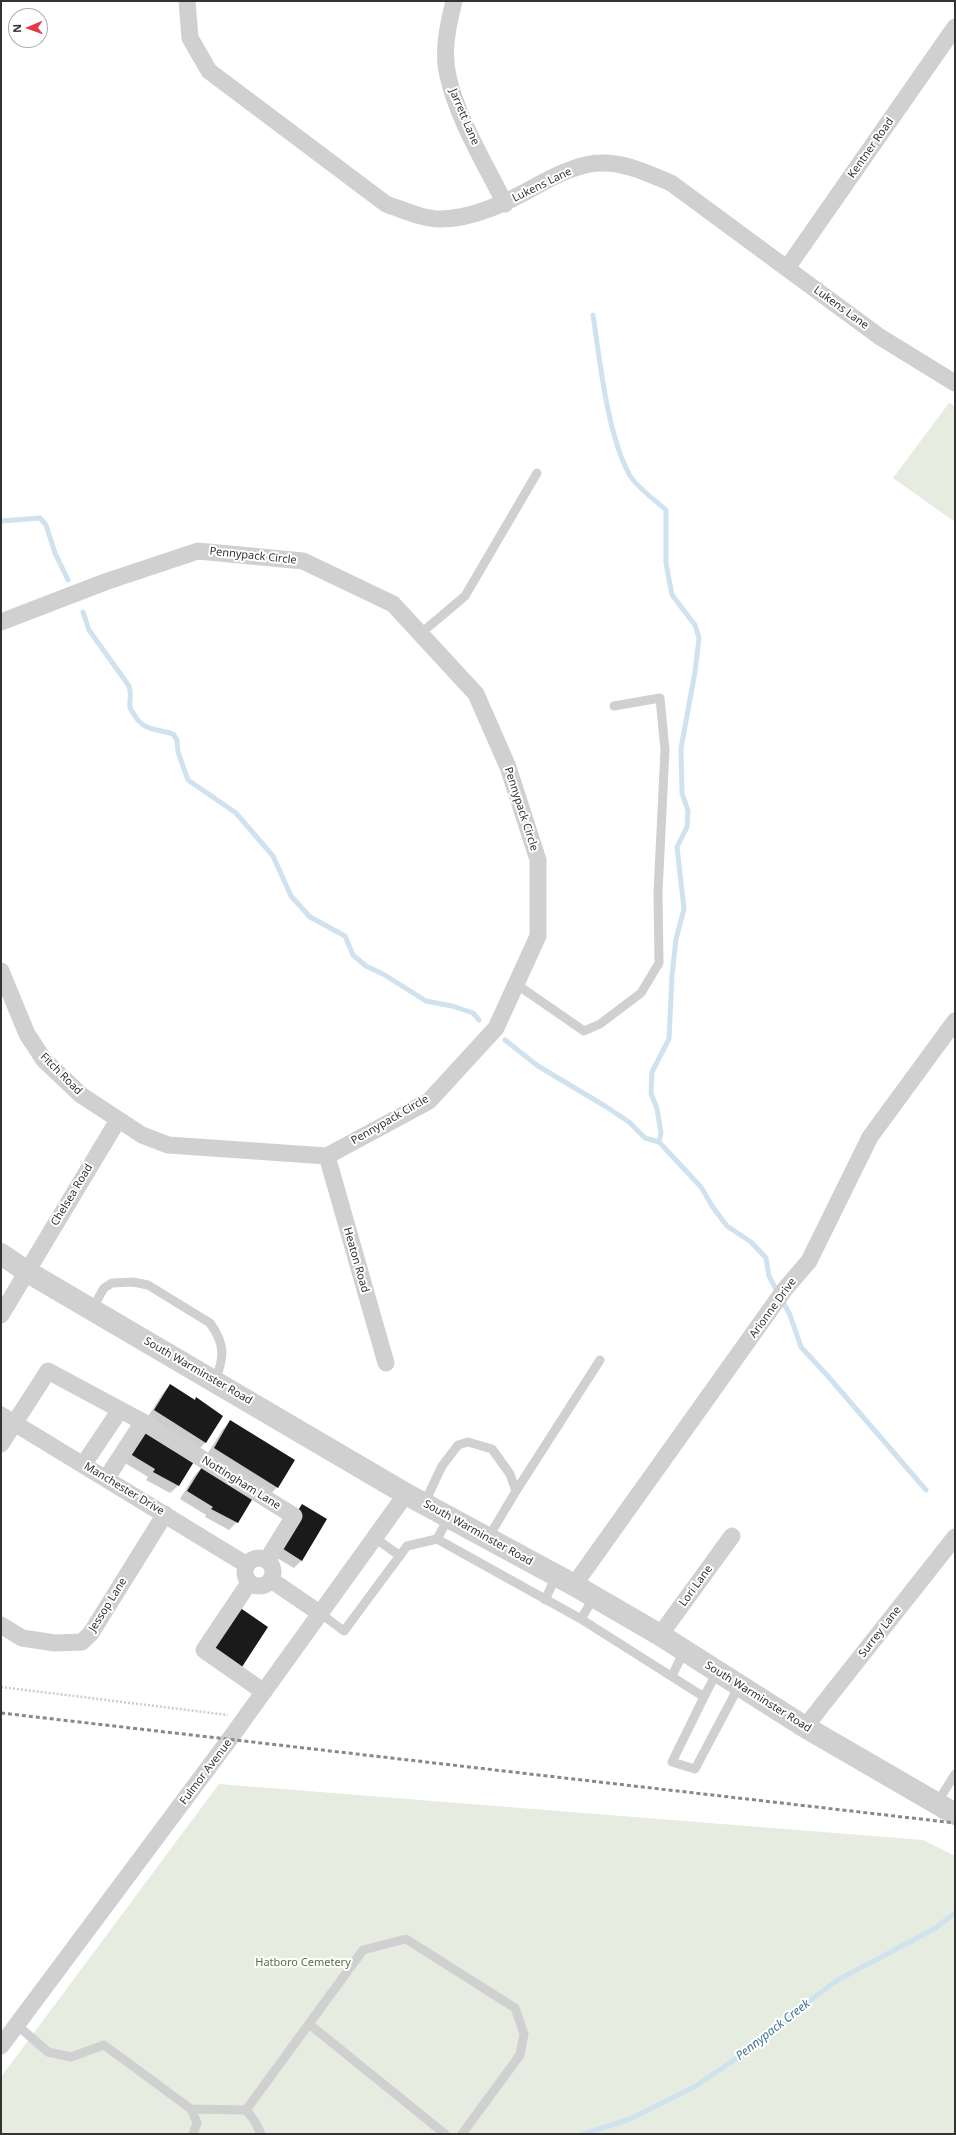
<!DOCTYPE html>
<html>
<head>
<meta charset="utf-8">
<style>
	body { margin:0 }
	#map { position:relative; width:956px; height:2135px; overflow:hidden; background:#fff; font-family:"Noto Sans",sans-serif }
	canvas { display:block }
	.frame { position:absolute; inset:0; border:2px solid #333; pointer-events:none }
	.north { position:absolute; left:8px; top:8px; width:40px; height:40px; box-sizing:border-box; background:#fff; border:1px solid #adadad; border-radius:50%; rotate:268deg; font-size:11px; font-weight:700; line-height:16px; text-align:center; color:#333 }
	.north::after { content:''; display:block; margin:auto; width:14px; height:18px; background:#e63946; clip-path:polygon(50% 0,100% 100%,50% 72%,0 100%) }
</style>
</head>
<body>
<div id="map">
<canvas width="956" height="2135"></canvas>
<div class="frame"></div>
<div class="north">N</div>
</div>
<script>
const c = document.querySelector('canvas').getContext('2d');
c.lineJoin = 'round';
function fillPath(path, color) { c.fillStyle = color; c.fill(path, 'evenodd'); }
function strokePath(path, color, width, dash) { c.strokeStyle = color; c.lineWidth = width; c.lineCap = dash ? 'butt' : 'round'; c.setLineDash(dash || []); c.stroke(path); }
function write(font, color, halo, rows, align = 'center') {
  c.font = font + ' "Noto Sans",sans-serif'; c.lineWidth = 4; c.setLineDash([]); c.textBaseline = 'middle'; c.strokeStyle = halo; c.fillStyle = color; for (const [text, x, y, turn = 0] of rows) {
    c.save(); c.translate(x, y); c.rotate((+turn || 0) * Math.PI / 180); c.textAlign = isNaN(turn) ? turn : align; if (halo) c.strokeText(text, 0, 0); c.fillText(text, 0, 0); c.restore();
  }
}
const green = new Path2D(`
	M949,403L955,406V522L893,478Z
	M219,1784L923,1840L955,1856V2134H1V2077Z`);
const shadow = new Path2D(`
	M170,1385L206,1442L198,1450L147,1418L163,1393Z
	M230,1422L277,1487L270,1495L206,1456L223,1429Z
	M142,1429L193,1460L178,1486L170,1493L146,1480L148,1477L120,1460Z
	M202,1468L237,1522L229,1530L205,1517L206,1515L180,1499L194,1476Z
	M302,1505V1560L294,1568L270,1554L295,1513Z`);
const stream = new Path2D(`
	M593,315C600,361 607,433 629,474C635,486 656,501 666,510V563L672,595L695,625L699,638L695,672L681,748L682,793L688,811L687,827L677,847L684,909L676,939L672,975L669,1039L652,1072L651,1093L657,1109L661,1133L659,1142
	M1,521L40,518L46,525L55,553L68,580
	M83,612L89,630L129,686C132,695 129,700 130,708C131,710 134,714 135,716C144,731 158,729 173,734L177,740L178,752L188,780L236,813L273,856L291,896L310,917L345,936L353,955L366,966L383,974L426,1001L452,1006L473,1013L479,1020
	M505,1040L538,1066L605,1106L629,1122L645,1138L659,1142L701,1187L712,1206L727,1226L751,1242L766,1258L769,1276L778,1293
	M782,1300L790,1315L801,1347L826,1374L926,1490
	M584,2134L630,2119L696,2086L752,2048L797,2010L836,1981L934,1929L955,1913`);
const building = new Path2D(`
	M170,1384L195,1400L196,1397L223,1416L206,1443L154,1410Z
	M230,1420L295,1460L278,1488L214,1448Z
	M142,1427L195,1460L179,1486L153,1472L155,1469L127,1452Z
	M202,1467L253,1498L238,1523L211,1509L213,1507L187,1491Z
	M302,1504L327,1519L302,1561L277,1545Z
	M239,1607L268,1627L240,1670L211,1650Z`);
const path = new Path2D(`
	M1,1687L228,1715`);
const service = new Path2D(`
	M420,634L465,596L537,473
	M516,984L584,1031L600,1024L641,993L659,963L658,892L665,750L660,698L614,706
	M92,1309L104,1288L112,1283L133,1282L148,1285L210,1323C226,1345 224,1358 215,1381
	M516,1491L600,1360
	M424,1504L442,1466L458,1445L468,1442L492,1449L510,1474L516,1491L488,1538
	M449,1517L437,1539L581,1619L704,1697L672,1762L695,1769L739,1686
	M375,1538L400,1556
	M545,1600L556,1576
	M321,1614L344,1631L407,1546L437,1539
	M581,1619L594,1597
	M672,1676L684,1651
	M704,1697L717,1672
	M937,1803L955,1774
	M309,2024L445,2134
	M17,2025L48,2052L71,2057L104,2045L191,2109L246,2110L363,1950L406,1939L515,2008L524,2034L520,2055L462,2134
	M191,2109L197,2123L193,2134
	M246,2110L254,2120L261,2134`);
const minor = new Path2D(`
	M187,1L190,38L209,71L386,204C403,210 423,219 441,219C474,219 510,201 538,185C556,175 580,163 601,163C625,162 649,174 671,183L880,337L955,383
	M454,1C448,25 442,52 448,76C457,118 486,165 505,204
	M787,268L955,27
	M1,622L105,582L198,551L303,561L393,604L476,694L508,767L538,860V936L496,1028L429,1101L327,1156L168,1145L142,1135L81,1095L44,1060L27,1034L1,971
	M327,1156L386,1363
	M1,1315L118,1120
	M1,1415L247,1565
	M1,1444L48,1371L143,1422L294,1516L267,1560
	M83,1465L120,1410
	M106,1479L143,1422
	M245 1572a14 14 0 1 1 28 0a14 14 0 1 1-28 0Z
	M271,1580L321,1614
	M249,1583L204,1650L264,1692
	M574,1585L785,1289L809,1261L870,1137L955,1021
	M1,1625L22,1638L55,1643L82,1642L91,1633L165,1514
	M660,1635L732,1536
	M805,1727L955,1537
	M1,2046L229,1740L406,1494`);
const tertiary = new Path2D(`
	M1,1254L26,1271L406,1494L574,1585L660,1635L805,1727L955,1814`);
const rail = new Path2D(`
	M1,1713L955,1823`);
const streetNames = [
	["Jarrett Lane",464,117,67],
	["Kentner Road",871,148,-55],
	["Lukens Lane",542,185,-26],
	["Lukens Lane",841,308,36],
	["Pennypack Circle",253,556,6],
	["Pennypack Circle",521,809,72],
	["Fitch Road",61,1074,45],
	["Pennypack Circle",390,1120,-30],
	["Chelsea Road",72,1195,-59],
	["Heaton Road",356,1260,74],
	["Arionne Drive",773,1308,-54],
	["South Warminster Road",198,1371,30],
	["Nottingham Lane",241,1483,32],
	["Manchester Drive",124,1489,31],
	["South Warminster Road",478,1533,29],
	["Lori Lane",696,1586,-54],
	["Jessop Lane",108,1605,-58],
	["Surrey Lane",880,1632,-52],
	["South Warminster Road",758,1697,32],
	["Fulmor Avenue",206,1772,-53]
];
const parkNames = [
	["Hatboro Cemetery",303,1963]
];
const waterNames = [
	["Pennypack Creek",773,2030,-38]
];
fillPath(green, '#e6ecdf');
fillPath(shadow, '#0003');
strokePath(stream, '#cfe2ee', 5);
fillPath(building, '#1a1a1a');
strokePath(path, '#cdcdcd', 2.5, [2, 2]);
strokePath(service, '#d0d0d0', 9);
strokePath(minor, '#d0d0d0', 17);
strokePath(tertiary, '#d0d0d0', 22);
strokePath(rail, '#888', 3, [4, 3]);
write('11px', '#333', '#fff', streetNames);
write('11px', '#56703f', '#fff', parkNames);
write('italic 12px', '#3f7597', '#fff', waterNames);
</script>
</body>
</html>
